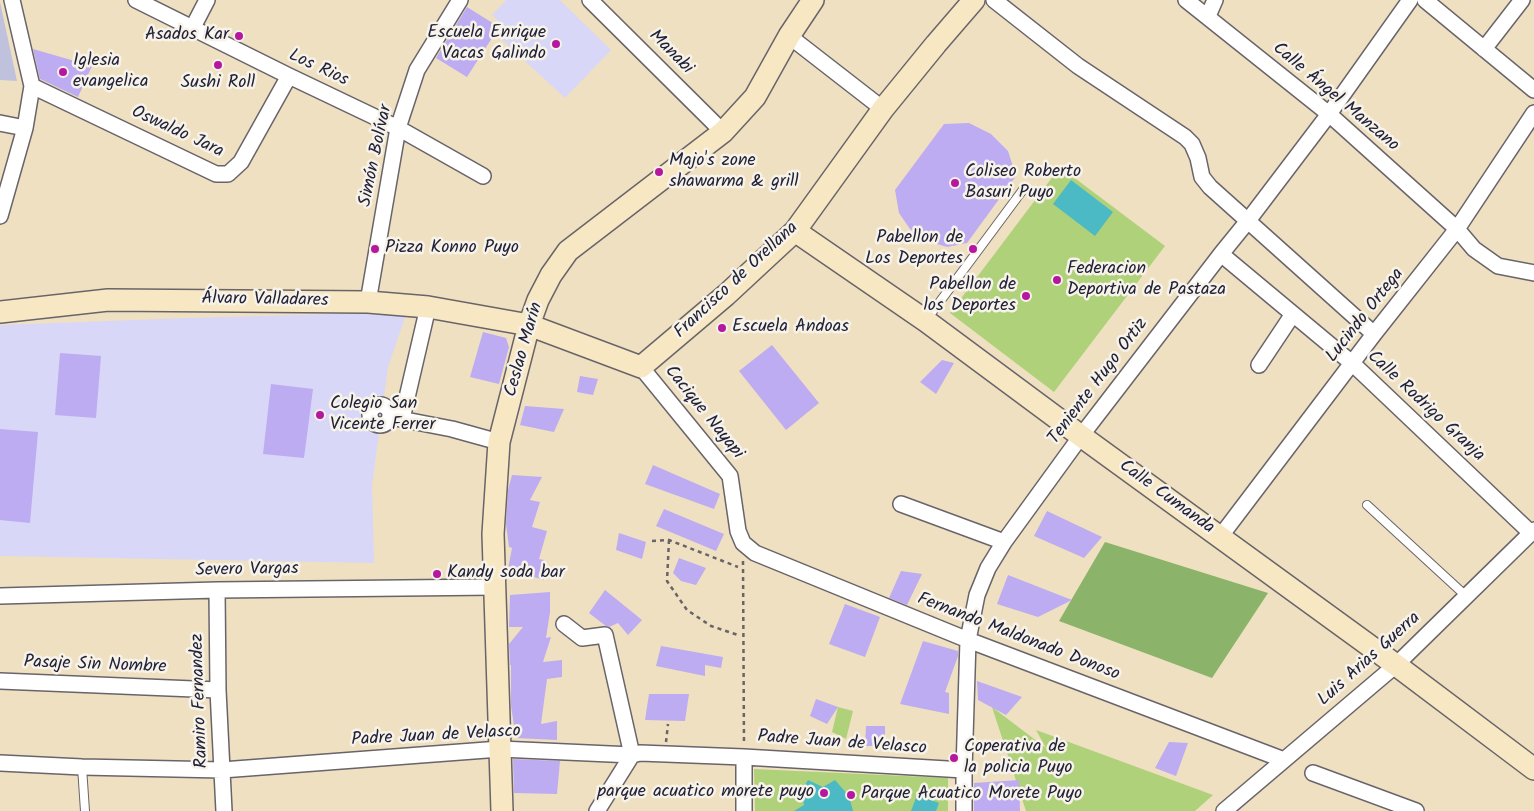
<!DOCTYPE html>
<html>
<head>
<meta charset="utf-8">
<style>
	body { margin:0 }
	canvas { display:block; background:#eee0c0 }
</style>
</head>
<body>
<canvas width="1534" height="811"></canvas>
<script>
const c = document.querySelector('canvas').getContext('2d');
c.lineJoin = 'round';
function fillPath(path, color) { c.fillStyle = color; c.fill(path, 'evenodd'); }
function strokePath(path, color, width, dash) { c.strokeStyle = color; c.lineWidth = width; c.lineCap = dash ? 'butt' : 'round'; c.setLineDash(dash || []); c.stroke(path); }
function write(font, color, halo, rows, align = 'center') {
  c.font = font + ' Kalam,sans-serif'; c.lineWidth = 5; c.setLineDash([]); c.textBaseline = 'middle'; c.strokeStyle = halo; c.fillStyle = color; for (const [text, x, y, turn = 0] of rows) {
    c.save(); c.translate(x, y); c.rotate((+turn || 0) * Math.PI / 180); c.textAlign = isNaN(turn) ? turn : align; if (halo) c.strokeText(text, 0, 0); c.fillText(text, 0, 0); c.restore();
  }
}
const built = new Path2D(`
	M506,0H560L611,50L565,98L501,39L509,31L492,15Z
	M407,312L388,367L372,485L374,563L0,556V325L188,318Z`);
const industrial = new Path2D(`
	M0,2L17,81L0,80Z`);
const green = new Path2D(`
	M1060,167L1165,246L1054,392L950,313Z
	M838,707L853,711L846,739L832,732Z
	M992,707L1046,748L1036,730L1213,795L1195,811H1026Z
	M754,769L948,778V811H755Z`);
const forest = new Path2D(`
	M1105,542L1268,593L1212,678L1059,621Z`);
const water = new Path2D(`
	M1071,180L1113,212L1095,236L1053,204Z
	M808,780L823,787L835,780L849,796L853,811H794L804,805L801,791Z
	M917,795L939,803L936,811H911Z`);
const building = new Path2D(`
	M467,7L499,27L467,77L436,58Z
	M33,49L92,66L78,97L40,79Z
	M969,123L991,134L1008,151L1016,176L967,243L947,247L927,241L910,229L899,213L895,190L944,124Z
	M483,332L506,338L509,347L499,384L470,377Z
	M772,345L819,403L786,430L739,371Z
	M60,353L101,356L96,418L55,415Z
	M942,360L954,363L936,394L920,382Z
	M580,376L598,379L593,395L577,392Z
	M271,384L313,389L304,458L263,454Z
	M525,406L564,409L554,432L520,425Z
	M0,429L38,432L30,523L0,520Z
	M653,465L720,494L714,509L645,484Z
	M512,475L542,477L530,500L540,502L532,527L547,531L539,559L544,560V580L508,569L512,548L509,547L506,524L508,490Z
	M664,509L724,534L716,551L656,526Z
	M1047,511L1102,537L1084,558L1034,536Z
	M619,533L646,542L642,559L616,550Z
	M679,558L706,568L696,585L681,581L673,573Z
	M901,571L922,574L907,605L889,598Z
	M1008,575L1072,600L1038,617L997,604Z
	M605,590L642,620L628,635L618,623L609,627L606,626L589,613Z
	M550,592V612L546,638L551,637L543,662L562,660V677L547,679L541,724L557,721V740L516,738L511,706V665H510L509,644L523,627H509L510,595Z
	M845,604L880,617L865,657L829,644Z
	M923,641L958,651V656L945,692L949,693V714L900,704Z
	M661,646L723,657L721,668L705,665V676L656,666Z
	M977,681L1022,697L1006,715L978,700Z
	M649,694H689L685,721L645,720Z
	M816,699L838,707L827,724L810,716Z
	M866,726H885V746H865Z
	M1169,742L1188,743L1176,776L1155,768Z
	M513,759L560,761L557,794L514,793Z
	M1019,780L1020,811H974V783Z`);
const path = new Path2D(`
	M669,540L667,581L687,610L711,626L738,635
	M652,541L669,540L738,567
	M743,561L744,745
	M666,742L668,724`);
const lane = new Path2D(`
	M927,319L1025,187
	M1367,505L1466,596
	M82,767L85,811`);
const street = new Path2D(`
	M136,0L289,76L398,128L483,176
	M590,0L723,132
	M994,0L1078,66L1185,137L1192,144L1198,158L1202,177L1210,187L1374,334
	M1186,0L1329,114L1457,229L1474,249L1498,266L1534,273
	M1425,0L1534,90
	M1208,16L1215,0
	M192,29L207,0
	M789,36L883,109
	M1484,49L1522,0
	M32,86L216,174H228L241,162L289,76
	M0,123L25,128
	M0,216L25,128L32,86L12,0
	M1221,254L1353,364L1531,533
	M368,302L398,128L417,70L460,0
	M1259,365L1293,314
	M641,367L730,476L738,531L743,543L755,553L968,640L1284,760
	M370 415a10 10 0 1 1 20 0a10 10 0 1 1-20 0Z
	M390,417L452,429L499,442
	M402,419L428,307
	M901,504L1004,542
	M1220,537L1374,334L1457,229L1534,113
	M217,590L218,690L224,811
	M0,596L217,590L495,587
	M564,624L582,638L605,635L632,755L597,811
	M0,681L218,690
	M744,757V811
	M0,763L82,767L222,770L500,749L632,755L640,753L744,757L964,770
	M1313,773L1416,811
	M964,811V770L968,640L977,595L988,568L1004,542L1081,436L1221,254L1247,222L1329,114L1410,0
	M1224,811L1396,665L1534,530`);
const secondary = new Path2D(`
	M795,231L926,321L1081,436L1396,665L1534,769
	M0,312L108,300L368,302L428,307L529,325L641,367L726,295L795,231L883,109L936,44L974,0
	M502,811L493,534L499,442L529,325L538,300L551,275L568,251L723,132L755,97L789,36L813,0`);
const markers = [
	[239,36,5,"#b5179e"],
	[556,44,5,"#b5179e"],
	[218,65,5,"#b5179e"],
	[63,72,5,"#b5179e"],
	[659,172,5,"#b5179e"],
	[955,183,5,"#b5179e"],
	[375,249,5,"#b5179e"],
	[973,249,5,"#b5179e"],
	[1057,280,5,"#b5179e"],
	[1026,296,5,"#b5179e"],
	[722,328,5,"#b5179e"],
	[320,415,5,"#b5179e"],
	[437,574,5,"#b5179e"],
	[954,758,5,"#b5179e"],
	[824,793,5,"#b5179e"],
	[851,795,5,"#b5179e"]
];
const poiNames = [
	["Escuela Enrique",546,34,"right"],
	["Vacas Galindo",546,55,"right"],
	["Asados Kar",229,36,"right"],
	["Iglesia",73,62],
	["evangelica",73,83],
	["Sushi Roll",218,84,"center"],
	["Majo's zone",669,162],
	["shawarma & grill",669,183],
	["Coliseo Roberto",965,173],
	["Basuri Puyo",965,194],
	["Pabellon de",963,239,"right"],
	["Los Deportes",963,260,"right"],
	["Pizza Konno Puyo",385,249],
	["Federacion",1067,270],
	["Deportiva de Pastaza",1067,291],
	["Pabellon de",1016,286,"right"],
	["los Deportes",1016,307,"right"],
	["Escuela Andoas",732,328],
	["Colegio San",330,405],
	["Vicente Ferrer",330,426],
	["Kandy soda bar",447,574],
	["Coperativa de",964,748],
	["la policia Puyo",964,769],
	["parque acuatico morete puyo",814,793,"right"],
	["Parque Acuatico Morete Puyo",861,795]
];
const streetNames = [
	["Manabi",670,53,45],
	["Los Rios",318,69,25],
	["Calle Ángel Manzano",1335,98,40],
	["Oswaldo Jara",177,133,25],
	["Simón Bolívar",377,156,-78],
	["Francisco de Orellana",737,281,-43],
	["Álvaro Valladares",265,301,1],
	["Lucindo Ortega",1366,316,-52],
	["Ceslao Marín",525,350,-74],
	["Teniente Hugo Ortiz",1099,382,-53],
	["Calle Rodrigo Granja",1425,407,43],
	["Cacique Nayapi",703,413,51],
	["Calle Cumanda",1166,498,36],
	["Severo Vargas",247,571,-1],
	["Fernando Maldonado Donoso",1018,638,21],
	["Luis Arias Guerra",1370,660,-42],
	["Pasaje Sin Nombre",95,666,2],
	["Ramiro Fernandez",201,701,-92],
	["Padre Juan de Velasco",436,737,-3],
	["Padre Juan de Velasco",842,744,4]
];
fillPath(built, '#d9d7f7');
fillPath(industrial, '#c0c2dd');
fillPath(green, '#afd17a');
fillPath(forest, '#8bb36a');
fillPath(water, '#4cbac4');
fillPath(building, '#bdacf1');
strokePath(lane, '#69646a', 10);
strokePath(street, '#69646a', 18);
strokePath(secondary, '#69646a', 24);
strokePath(path, '#69646a', 2.5, [4, 4]);
strokePath(lane, '#fff', 8);
strokePath(street, '#fff', 15);
strokePath(secondary, '#f7e8c3', 21);
for (const [x, y, r, color] of markers) { const dot = new Path2D(); dot.arc(x, y, r, 0, 2 * Math.PI); c.fillStyle = color; c.fill(dot); strokePath(dot, '#f7f3e8', 2); }
write('18px', '#22223b', '#f7f3e8', poiNames, 'left');
write('18px', '#22223b', '#f7f3e8', streetNames);
</script>
</body>
</html>
